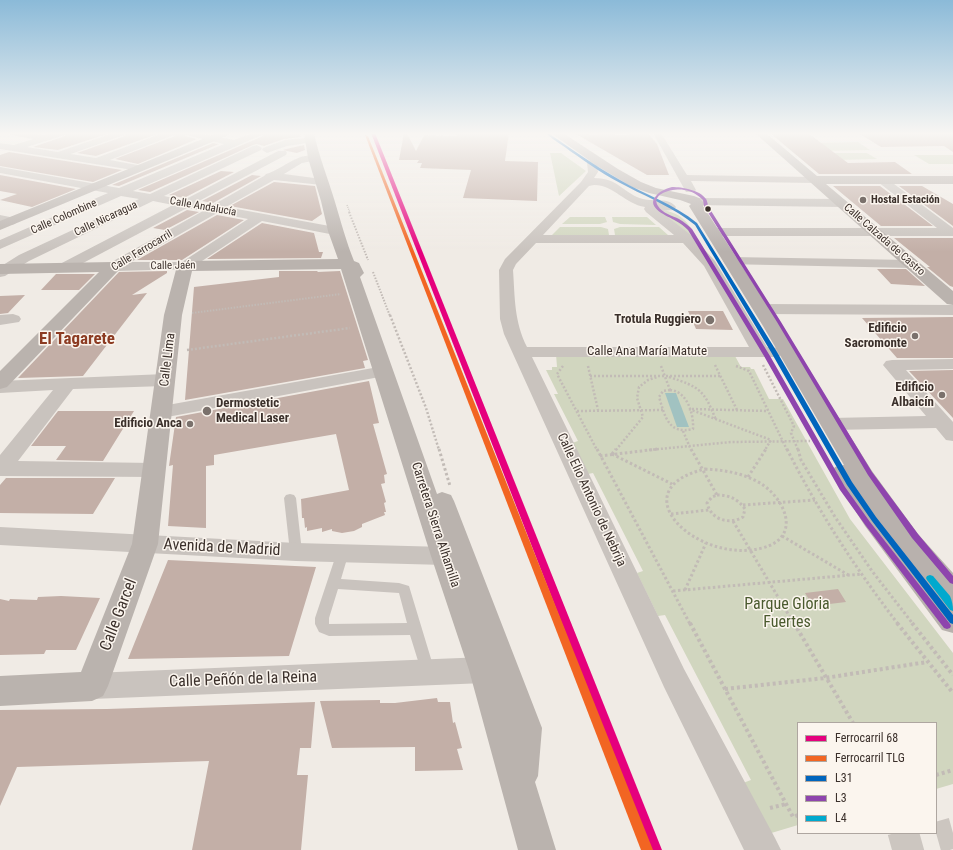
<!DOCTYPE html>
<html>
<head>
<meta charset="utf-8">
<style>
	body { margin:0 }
	#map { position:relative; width:953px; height:850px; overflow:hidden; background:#f0ebe5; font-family:"Roboto Condensed",sans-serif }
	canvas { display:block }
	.legend { position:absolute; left:797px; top:722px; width:140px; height:112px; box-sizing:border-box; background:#fbf5ee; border:1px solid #aea6a0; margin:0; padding:5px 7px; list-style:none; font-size:12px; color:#3b302b }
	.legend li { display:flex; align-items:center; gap:8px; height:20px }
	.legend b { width:20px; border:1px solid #aea6a0 }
</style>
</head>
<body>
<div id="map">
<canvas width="953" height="850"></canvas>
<ul class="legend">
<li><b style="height:5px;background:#e5007d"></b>Ferrocarril 68</li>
<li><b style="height:5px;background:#f26522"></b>Ferrocarril TLG</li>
<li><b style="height:5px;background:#0065bd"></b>L31</li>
<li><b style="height:5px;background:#8e44ad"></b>L3</li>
<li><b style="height:5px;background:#00a9ce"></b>L4</li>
</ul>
</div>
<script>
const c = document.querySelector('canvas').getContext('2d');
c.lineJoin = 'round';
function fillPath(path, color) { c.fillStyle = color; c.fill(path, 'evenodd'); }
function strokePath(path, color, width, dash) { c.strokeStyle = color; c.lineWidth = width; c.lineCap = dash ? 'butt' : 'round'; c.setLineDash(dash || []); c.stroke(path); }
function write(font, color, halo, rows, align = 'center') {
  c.font = font + ' "Roboto Condensed",sans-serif'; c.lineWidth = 3; c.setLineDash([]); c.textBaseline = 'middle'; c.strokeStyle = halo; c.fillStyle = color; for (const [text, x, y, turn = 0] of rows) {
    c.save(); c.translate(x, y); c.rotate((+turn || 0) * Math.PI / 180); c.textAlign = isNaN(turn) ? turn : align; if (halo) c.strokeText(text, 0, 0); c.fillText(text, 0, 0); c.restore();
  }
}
const green = new Path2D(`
	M858,142L870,150L820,151L810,143Z
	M550,153H561L586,171L559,196Z
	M830,153H867L877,159L838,160Z
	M914,155H953V164H929Z
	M655,209C683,212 687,221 700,243H696Z
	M570,217H605L607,222L600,224H562Z
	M612,217H647L656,225L620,224L613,222Z
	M560,227H601L608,229L609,235H552Z
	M620,227H659L668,235H615L614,229Z
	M556,354L582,357L735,356L741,367H750L751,369H754L769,399H783L850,519L953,653V784L936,789V723H798V825L768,834L743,783L751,780L665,615L658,616L637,573L643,571L593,473L588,474L572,443L578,441L554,394H558L546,370H552V367H557Z`);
const water = new Path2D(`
	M665,393H676L689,427H677Z`);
const building = new Path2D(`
	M67,133H110L58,150L33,147L65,136Z
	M126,133H160L96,156L77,153L125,136Z
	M178,133H183L185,136L197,139L138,164L115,159L175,136Z
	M266,133H300L301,137L284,139L264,146L257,144L253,145L150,192L138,190L263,136Z
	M404,133H407L416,151L424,135L456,136L457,133H509L505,161L538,162L537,201L463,198L471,170L420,168L422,163H417L419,160H399Z
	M628,133H648L657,144L669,175H647L576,134L629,135Z
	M770,133H808L848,163L895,162L912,174H819Z
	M858,133H942L953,134V152L944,146L881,147Z
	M213,143L219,144L119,186L112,185Z
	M304,145L305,150L297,153L282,150Z
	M9,152L122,170L93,182L0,166V155Z
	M221,171L234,172L184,198L169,195Z
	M0,175L76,189L32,207L0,200L17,194L0,191Z
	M252,175L261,176L213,203L202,201Z
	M274,182L315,186L322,214L312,221L230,206Z
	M833,186H880L933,226H881Z
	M899,186H922L953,204V226Z
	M187,210L199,212L165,230L153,228Z
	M217,215L244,220L182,260H137Z
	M262,223L314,233L319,252H323L321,258L207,259Z
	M894,238H953V287L950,286L927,267H930Z
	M877,269H906L925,286L891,284Z
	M167,271V273L132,295L147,293L83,376L18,378L119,272Z
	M279,271H318L317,272L340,271L368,360L363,361L365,368L185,400L194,287L279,277Z
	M56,274H95L79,290H41Z
	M25,295L8,313L0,314V296Z
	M688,311H723L733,330L696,329Z
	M953,317V358H897L862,318Z
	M953,370V418L909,371Z
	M369,381L379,423L373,424L387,474L384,475L385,483L381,484L386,502L384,503L386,512H384L385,515L362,524V527L354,531L342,533L332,531V529L322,532V528L307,531V527L305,528L304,518H302L301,499L349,490L336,434L214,455V465L206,466V528L168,526L173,465L169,466L176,417Z
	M58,411H134L103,461L56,460L66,446H31Z
	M6,478H115L93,514L0,513V485Z
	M168,560L316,567L289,656L128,659Z
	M838,589L846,602L813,606L805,593Z
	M61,596L100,598L76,650H46L44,654L0,655V599L9,601L10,599L37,600L38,597Z
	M437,698L438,702H450L453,723L455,722L462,748L457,749L463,770L415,771V747L332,748L320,701L380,700V703H395Z
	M315,702L311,748H300L297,775H308L301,850H192L209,761L17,767L0,806V710L107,709Z`);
const streetTunnel = new Path2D(`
	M892,850L953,833`);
const pathFar4 = new Path2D(`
	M347,205L350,213`);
const pathFar3 = new Path2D(`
	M349,212L368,260
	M373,272L390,316
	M192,313L341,294`);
const pathFar2 = new Path2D(`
	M390,315L426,408L439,450
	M187,350L350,328
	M715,365L737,410
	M763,365L794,426L791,433L798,450
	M563,366L557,374L597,450
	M588,366L598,410
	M661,366L670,390
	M736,366L749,371L787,450
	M590,376H721
	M669,377C700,387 704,390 716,420
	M670,390C687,391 694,414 693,429C668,435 665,416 659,397L663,391Z
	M689,409L771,440L765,450
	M692,409L767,411
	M577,411L664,410
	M683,431L691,450
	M616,450L643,417L637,398L639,387L648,380L657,377
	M649,450L731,442L810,441`);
const pathFar1 = new Path2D(`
	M439,449L450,486
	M597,449L690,624
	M691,449L717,495
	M787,449C818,511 856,569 898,624
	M798,449L801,460L835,517L872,571L913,624
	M612,454L616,449
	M612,454L672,484
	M600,456L658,449
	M705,469C724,470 743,473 760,483C786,499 802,538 762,548C698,565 618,490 705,469Z
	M748,477L766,449
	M717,495C729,495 738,499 745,509L743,517C729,525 711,520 707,503L712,497Z
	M743,505L815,500
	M671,514L709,510
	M733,521L794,624
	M782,536L850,576
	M685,590L706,543
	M673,591L862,574`);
const path = new Path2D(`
	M690,623L793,817L798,815
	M794,623L853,723
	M897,623L953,693
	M912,623L953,675
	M725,689L825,678L927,662
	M936,775L953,770
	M770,808L786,804`);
const lane = new Path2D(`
	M290,494L294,495L296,498L302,552L300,555L296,557L292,555L290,552L284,498L286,495Z
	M343,547L347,549L349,552L341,579L399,583L409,586L435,672L433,677L428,678L423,677L410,635L329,636L319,632L315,624V618L337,552L339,549ZM338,589L399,593L407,623L329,624V618Z`);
const street = new Path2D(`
	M9,133H28L44,135L53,133H66L65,135L27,147L58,152L113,133H125L124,135L71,154L96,158L163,133H176L174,135L110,160L143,166L144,168L143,170L139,171L0,149V143L14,145L33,139L10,135Z
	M184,133H199L234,140L252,133H264L262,135L133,191L150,194L253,146L257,145L262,148L261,150L164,196L184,200L278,151H286L287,153L286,155L197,202L213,205L264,176L266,174C283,169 299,151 318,156L319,158L318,160L302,163L284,174L322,179L326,180L328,182L326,184L322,185L274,180L226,207L335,227L340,228L342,231L340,234L335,235L262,221L190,269L115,271L108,270L106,267L108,264L203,211L187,208L68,271L63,272L58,271L56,268L58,265L173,205L153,201L29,261L5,276L0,277V267L19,255L139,199L121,196L0,249V240L108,193L0,173V167L119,188L224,144L185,135ZM217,213L248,219L182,262H131Z
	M653,133H661L687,175L814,177L820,180L814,183L691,181L696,190L694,192H686Z
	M305,138L310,141L308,143L287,146L267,153L262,150L263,148L285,140Z
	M592,160L597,163L598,172L594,178C619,178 624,194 643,199C654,202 669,197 676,207L674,210L660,211L692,236L715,261L767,347L780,348L783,352L780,356L774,357H532L684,669L775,838L781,850H744L664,687L504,334L500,319L499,270L505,259L581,182L588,172L587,163ZM594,185C614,185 625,204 645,207L644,209L646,212L674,235H543L589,186ZM536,243H683L704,266L749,347H527C514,321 515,298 513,270L516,264Z
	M882,177L886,178L953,228V236H713L708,235L706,232L708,229L713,228H937L878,182L876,180L878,178Z
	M697,198L841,199L845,200L847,203L845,206L841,207L693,205L691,202L693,199Z
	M0,215L15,218L17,221L15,224L11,225L0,223Z
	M730,257L911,260L916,261L918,264L916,267L911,268L725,264L723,261L725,258Z
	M761,304L953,305V315L761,314L755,312L753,309L755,306Z
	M13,314L19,316L21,319L19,322L0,325V315Z
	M953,359V369L906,370L953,422V441L946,440L936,428L831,430L824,428L821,424L824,420L831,418L926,416L883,365L886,361L892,360Z
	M384,366L390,367L393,371L390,375L162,418L155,416L152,412L155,408L162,406Z
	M165,374L172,376L174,380L172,384L165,386L73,389L18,461L153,463L161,465L164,470L161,475L153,477L0,476V455L53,390L0,393V381Z
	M0,527L296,543L445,547L454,549L457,556L454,563L445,565L296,561L0,545Z
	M485,657L495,661L499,670L495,679L485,683L92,699L82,695L77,686L82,677L92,673Z`);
const secondary = new Path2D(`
	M217,133H230L229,135L0,230V221Z
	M304,133H314C319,157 328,178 335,202C341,222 346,241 354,261L359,263L364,273L360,277L437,494L442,492L451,495L454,501L542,728L538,776L535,782L556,850H518L469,670L431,556L341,269L192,271L182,315L158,544L108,686L103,696L92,701L0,706V676L81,672L132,544L164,315L177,266L179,263L185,261L338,259L328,231L321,201L308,158Z
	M755,133H766L817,176H953V184H826L953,291V305L947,304Z
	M113,262L119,264L121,267L119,270L7,387L0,389V371L99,272L0,274V264Z`);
const primary = new Path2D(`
	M551,133H563L618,169L641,182L656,188L694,196L699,198L705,204L703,206L781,326L872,471L918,534L953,573V633L942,630L865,526L831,473L835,467L844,465L763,326L689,206L691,204L680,200L649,193L632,187L597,166Z`);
const bus1 = new Path2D(`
	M546,133H548C572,149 595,166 620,180C646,195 674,204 697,223L777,352L852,482L876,517L953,615V624L950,623L872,521L847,485L771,352L695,225C674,208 651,199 628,187C607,177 589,164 570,151C563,145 551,139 546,133Z`);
const bus2 = new Path2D(`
	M672,187C682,187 700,190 706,199C707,200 708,205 708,206L781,322L872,472L918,534L953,576V584L950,583L912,538L868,475L777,322L704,206L703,200C698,195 692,191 684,190C675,188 650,193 658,206C662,213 673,216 679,219C684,222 688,225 692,229L770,356L845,487L870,522L950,624L951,626L950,628L947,629L944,628L866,526L840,490L764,356L688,230C684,226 680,223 676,221C668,216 645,208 656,196C660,191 665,189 672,187Z`);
const bus3 = new Path2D(`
	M930,575L933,576L950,596C952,601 953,605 953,611L950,610L927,580L926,578L927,576Z`);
const rail1 = new Path2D(`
	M371,133H375L662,850H650Z`);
const rail2 = new Path2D(`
	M365,135L368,136L653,850H641Z`);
const markers = [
	[863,200,4,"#7a716c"],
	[708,209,3.5,"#3b302b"],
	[710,320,5,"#7a716c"],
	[915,336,4,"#7a716c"],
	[942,395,4,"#7a716c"],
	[207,411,5,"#7a716c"],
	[190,424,4,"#7a716c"]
];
const farPoinames = [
	["Hostal Estación",871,200]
];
const farStreetnames = [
	["Calle Andalucía",203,207,10],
	["Calle Colombine",64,217,-24],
	["Calle Nicaragua",106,219,-25],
	["Calle Calzada de Castro",884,240,41],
	["Calle Ferrocarril",142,251,-31],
	["Calle Jaén",173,266,-1]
];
const poiNames = [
	["Trotula Ruggiero",701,320],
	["Edificio",907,329],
	["Sacromonte",907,344],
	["Edificio",934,388],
	["Albaicín",934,403],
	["Dermostetic",216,404,"left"],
	["Medical Laser",216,419,"left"],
	["Edificio Anca",182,424]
];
const streetNames = [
	["Calle Ana María Matute",647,352],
	["Calle Lima",168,360,-83],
	["Calle Elio Antonio de Nebrija",591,500,65],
	["Carretera Sierra Alhamilla",435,525,72]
];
const nearStreetnames = [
	["Avenida de Madrid",222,548,3],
	["Calle Garcel",119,615,-69],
	["Calle Peñón de la Reina",243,680,-2]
];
const nearParknames = [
	["Parque Gloria",787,605],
	["Fuertes",787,623]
];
const districtNames = [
	["El Tagarete",77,340]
];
fillPath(green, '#d1d6bf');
fillPath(water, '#a1c2c1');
fillPath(building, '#c3afa7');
strokePath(streetTunnel, '#ccc6c0', 31, [31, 16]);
strokePath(pathFar4, '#c2bbb6', 1.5, [1, 1]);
strokePath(pathFar3, '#c2bbb6', 2, [1.5, 1.5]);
strokePath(pathFar2, '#c2bbb6', 2.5, [2, 2]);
strokePath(pathFar1, '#c2bbb6', 3, [2.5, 2.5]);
strokePath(path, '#c2bbb6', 4, [3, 3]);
fillPath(lane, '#c9c3be');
fillPath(street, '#c9c3be');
fillPath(secondary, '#bab3ae');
fillPath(primary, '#b8b1ad');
fillPath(bus1, '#0065bd');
fillPath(bus2, '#8e44ad');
fillPath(bus3, '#00a9ce');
fillPath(rail1, '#e5007d');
fillPath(rail2, '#f26522');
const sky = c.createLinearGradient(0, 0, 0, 252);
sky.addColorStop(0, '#8bbad8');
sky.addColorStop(0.53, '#f8f6f3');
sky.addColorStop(1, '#f8f6f300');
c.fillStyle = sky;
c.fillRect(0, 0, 953, 252);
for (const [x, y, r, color] of markers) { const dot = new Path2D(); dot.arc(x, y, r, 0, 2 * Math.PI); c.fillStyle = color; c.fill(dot); strokePath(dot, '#fbf5ee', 1.5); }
write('bold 11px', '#3b302b', '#fbf5ee', farPoinames, 'left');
write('11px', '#3b302b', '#fbf5ee', farStreetnames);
write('bold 13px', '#3b302b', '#fbf5ee', poiNames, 'right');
write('13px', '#3b302b', '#fbf5ee', streetNames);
write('16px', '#3b302b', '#fbf5ee', nearStreetnames);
write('16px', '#4a5a2e', '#fbf5ee', nearParknames);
write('bold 17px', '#8c3b22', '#fbf5ee', districtNames);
</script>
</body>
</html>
